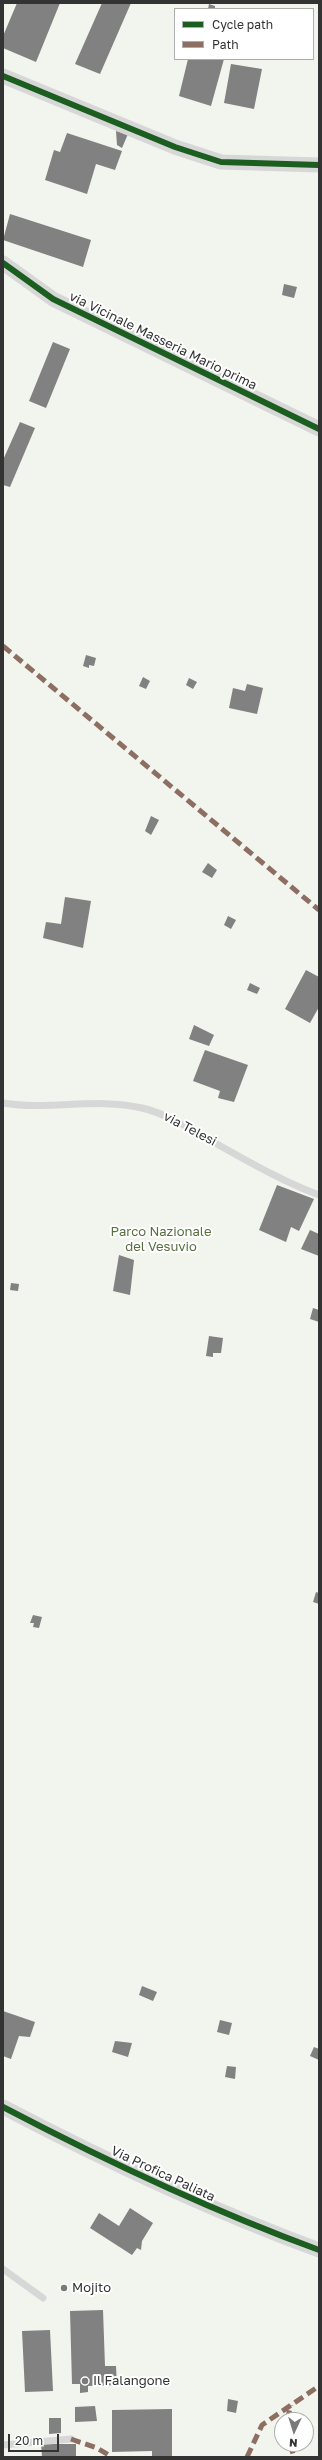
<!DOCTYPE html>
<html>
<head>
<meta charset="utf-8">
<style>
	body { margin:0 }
	#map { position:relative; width:322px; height:2460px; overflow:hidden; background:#fff; font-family:"Golos Text",sans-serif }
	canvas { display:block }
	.frame { position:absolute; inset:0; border:4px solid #333; pointer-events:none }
	.legend { position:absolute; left:174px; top:8px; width:140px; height:52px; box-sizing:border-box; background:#fff; border:1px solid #adadad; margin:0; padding:5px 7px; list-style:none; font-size:12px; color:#333 }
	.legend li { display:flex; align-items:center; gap:8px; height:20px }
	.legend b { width:20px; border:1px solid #adadad }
	.north { position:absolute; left:274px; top:2412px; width:40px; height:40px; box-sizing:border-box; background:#fff; border:1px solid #adadad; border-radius:50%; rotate:184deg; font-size:11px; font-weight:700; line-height:16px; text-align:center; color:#333 }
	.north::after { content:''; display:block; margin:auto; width:14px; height:18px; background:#7a7a7a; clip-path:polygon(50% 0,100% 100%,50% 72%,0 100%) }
	.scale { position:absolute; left:8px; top:2434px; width:51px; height:18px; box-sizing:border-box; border:2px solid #333; border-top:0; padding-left:5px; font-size:12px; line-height:14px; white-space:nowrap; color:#333; -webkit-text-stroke:3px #fff; paint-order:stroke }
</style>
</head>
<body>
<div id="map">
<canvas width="322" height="2460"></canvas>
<div class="frame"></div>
<ul class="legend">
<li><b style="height:5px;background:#1b5e20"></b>Cycle path</li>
<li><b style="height:5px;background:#8d6e63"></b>Path</li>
</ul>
<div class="north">N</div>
<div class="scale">20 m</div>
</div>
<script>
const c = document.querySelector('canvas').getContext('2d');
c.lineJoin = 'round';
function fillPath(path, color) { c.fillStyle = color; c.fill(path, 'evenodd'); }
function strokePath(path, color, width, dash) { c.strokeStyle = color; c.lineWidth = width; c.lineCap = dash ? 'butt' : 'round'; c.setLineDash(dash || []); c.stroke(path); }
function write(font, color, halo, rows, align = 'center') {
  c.font = font + ' "Golos Text",sans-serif'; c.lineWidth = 4; c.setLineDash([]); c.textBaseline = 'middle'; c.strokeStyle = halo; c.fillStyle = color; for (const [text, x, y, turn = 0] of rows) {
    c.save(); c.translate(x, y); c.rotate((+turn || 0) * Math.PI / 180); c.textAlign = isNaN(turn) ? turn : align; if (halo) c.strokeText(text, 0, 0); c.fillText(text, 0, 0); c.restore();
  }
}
const green = new Path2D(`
	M3,3H319V2457H3ZM175,9H313V59H175ZM282,2420H306V2444H282Z`);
const building = new Path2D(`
	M17,3H60L36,62L3,48V36Z
	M102,3H131L100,74L75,64Z
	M209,4L215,6V9H208Z
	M188,59H224L211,106L179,96Z
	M231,64L262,69L254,109L224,103Z
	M116,131L128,134L122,148L117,145Z
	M67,133L122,151L115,170L96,164L87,194L45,180L54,150L60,152Z
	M10,214L91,240L83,267L3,240Z
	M284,284L297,287L294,298L282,295Z
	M53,342L70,349L46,408L29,401Z
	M20,422L35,428L10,487L3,485V460Z
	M86,655L96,658L94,666L89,665V668L83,666Z
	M143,677L150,681L146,689L139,686Z
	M189,678L197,682L193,689L186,685Z
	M247,684L263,688L257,714L229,708L233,688L245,691Z
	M151,816L159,820L151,835L145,831Z
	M208,863L217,870L212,878L202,872Z
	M65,897L91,901L83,948L43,938L46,922L61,924Z
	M228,916L236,920L231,929L224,925Z
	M306,970L319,977V1007L310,1023L285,1009Z
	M250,983L260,988L257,994L247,990Z
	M194,1025L214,1035L209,1046L189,1039Z
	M205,1050L248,1065L234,1102L218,1098L220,1091L193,1081Z
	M277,1185L314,1199L299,1231L291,1227L286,1242L259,1230Z
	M310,1230L319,1234V1256L301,1249Z
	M119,1255L134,1260L130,1295L113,1291Z
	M11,1283L19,1284L18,1291L10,1290Z
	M313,1308L319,1310V1322L310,1319Z
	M209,1336L223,1338L221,1353H213V1357L206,1356Z
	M316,1592L319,1593V1604L313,1602Z
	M33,1615L42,1617L39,1628L33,1627L34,1623H30Z
	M142,1986L157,1992L153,2001L139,1995Z
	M3,2011L35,2022L30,2037L19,2036L11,2059L3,2056Z
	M220,2020L232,2023L229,2035L217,2032Z
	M115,2041L132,2043L128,2057L112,2052Z
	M314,2047L319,2049V2060L310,2056Z
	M227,2066L236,2067L235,2079L225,2077Z
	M130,2208L153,2223L142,2241L141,2250L137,2248L132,2255L90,2228L99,2213L119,2226Z
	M103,2310L105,2366H116L117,2385L88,2386V2392L80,2393V2384H72L70,2311Z
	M50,2330L53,2391L25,2392L22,2331Z
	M228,2399L238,2401L236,2413L227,2411Z
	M95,2406L97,2421L75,2422V2407Z
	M172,2409V2457H152V2451L112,2452V2410Z
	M49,2418H61V2433L49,2434Z
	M41,2444H76V2457H42Z`);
const service = new Path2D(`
	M3,1103C50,1111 95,1097 142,1108C167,1114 186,1127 208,1139C244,1159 281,1181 319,1195
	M3,2269L43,2298
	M3,2445L71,2439`);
const minor = new Path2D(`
	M3,76L175,147L221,162L319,165
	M3,263L53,299L319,429
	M3,2107C106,2161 210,2210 319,2250`);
const quiet = new Path2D(`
	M3,646L319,910
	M287,2420L291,2405
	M71,2439L97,2448L112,2457
	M290,2444L294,2457
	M247,2457L262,2425L319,2386`);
const cycleway = new Path2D(`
	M3,76L175,147L221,162L319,165
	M3,263L53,299L319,429
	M3,2107C106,2161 210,2210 319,2250`);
const markers = [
	[64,2288,4,"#7a7a7a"],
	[85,2381,4,"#7a7a7a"]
];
const streetNames = [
	["via Vicinale Masseria Mario prima",163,341,26],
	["via Telesi",190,1129,28],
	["Via Profica Paliata",163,2174,25]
];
const parkNames = [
	["Parco Nazionale",161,1232],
	["del Vesuvio",161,1247]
];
const poiNames = [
	["Mojito",72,2288],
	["Il Falangone",93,2381]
];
fillPath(green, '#f1f5ed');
fillPath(building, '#818181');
strokePath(service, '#d7d7d7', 7);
strokePath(minor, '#d7d7d7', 15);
strokePath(quiet, '#8d6e63', 5, [10, 5]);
strokePath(cycleway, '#1b5e20', 6);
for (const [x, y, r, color] of markers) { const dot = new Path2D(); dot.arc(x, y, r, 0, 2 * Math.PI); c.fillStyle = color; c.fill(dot); strokePath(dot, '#fff', 1.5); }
write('13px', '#333', '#fff', streetNames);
write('13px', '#56703f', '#fff', parkNames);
write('13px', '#333', '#fff', poiNames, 'left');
</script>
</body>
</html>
